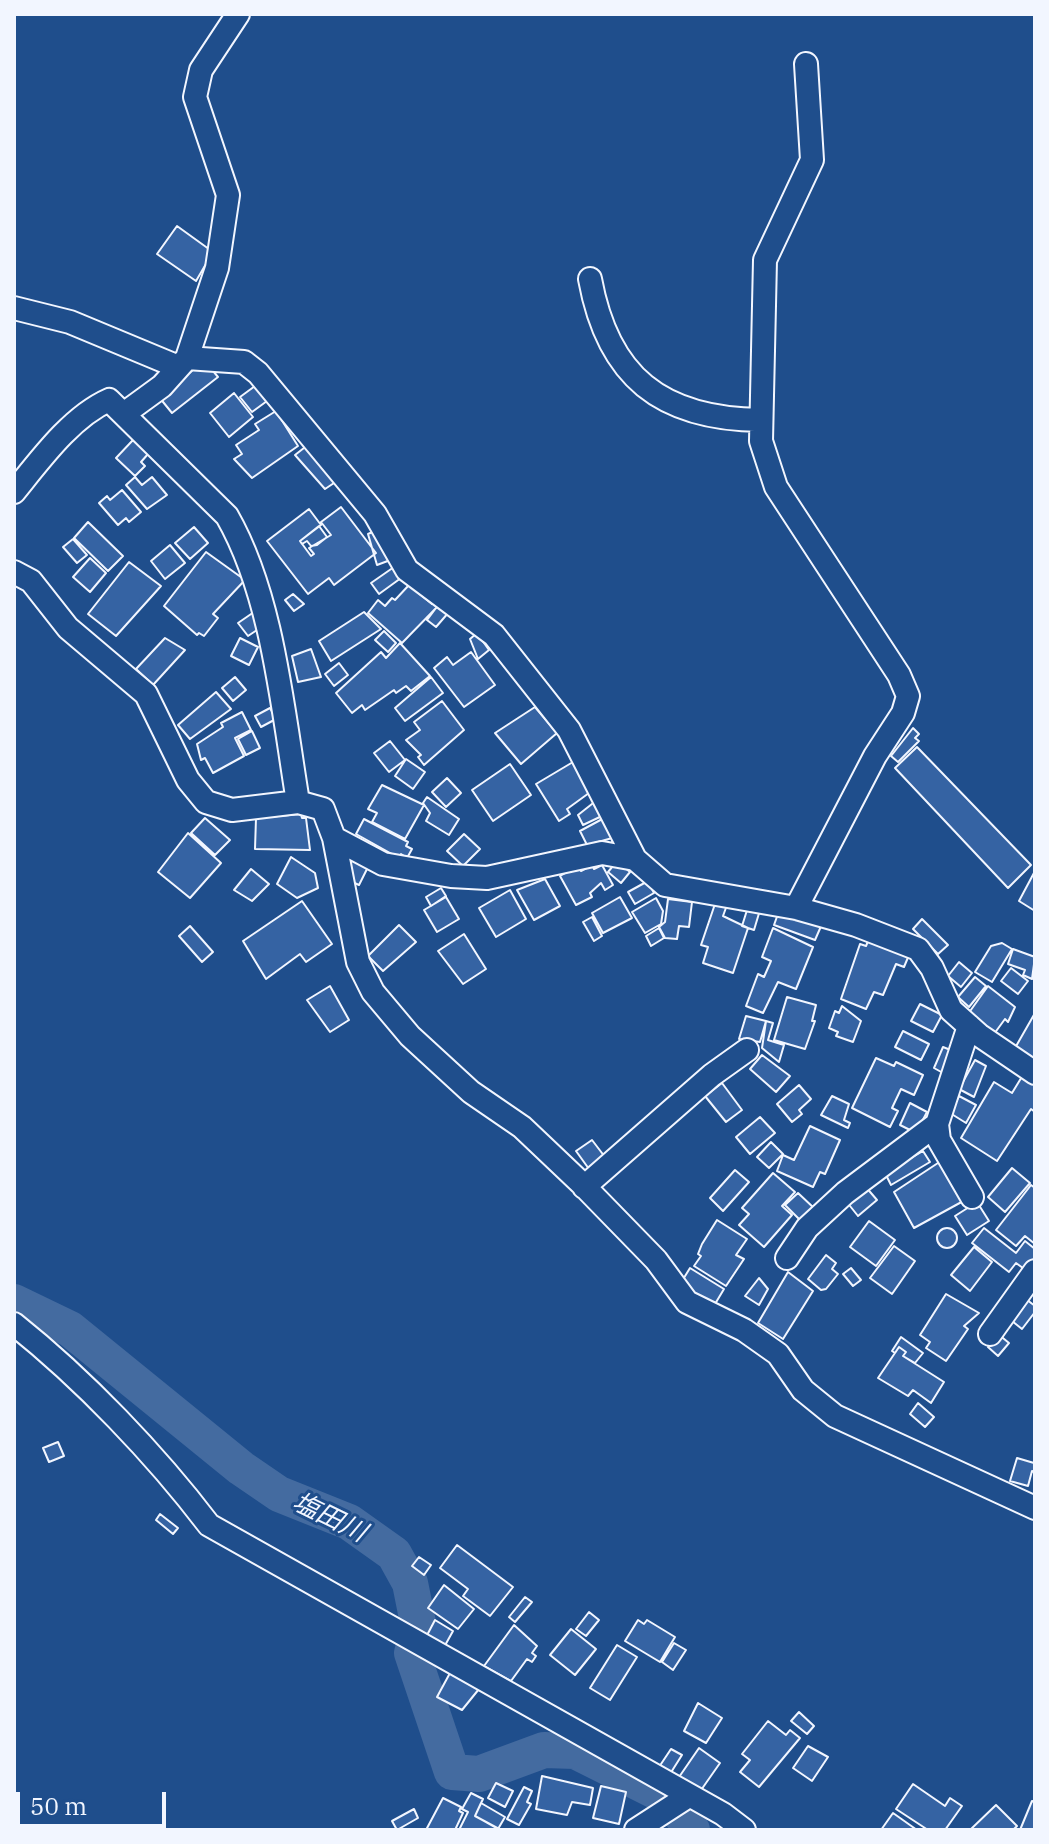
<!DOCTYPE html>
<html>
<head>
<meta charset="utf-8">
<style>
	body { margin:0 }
	#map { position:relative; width:1049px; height:1844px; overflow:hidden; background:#1f4e8c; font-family:"IBM Plex Serif",serif }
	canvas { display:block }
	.frame { position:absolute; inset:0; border:16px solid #f2f6ff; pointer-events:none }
	.scale { position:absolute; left:16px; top:1792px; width:150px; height:36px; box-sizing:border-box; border:4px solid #f2f6ff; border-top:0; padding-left:10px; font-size:24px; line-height:28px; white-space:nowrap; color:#f2f6ff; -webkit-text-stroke:6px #1f4e8c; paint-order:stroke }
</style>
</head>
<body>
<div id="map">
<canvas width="1049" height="1844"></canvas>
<div class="frame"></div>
<div class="scale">50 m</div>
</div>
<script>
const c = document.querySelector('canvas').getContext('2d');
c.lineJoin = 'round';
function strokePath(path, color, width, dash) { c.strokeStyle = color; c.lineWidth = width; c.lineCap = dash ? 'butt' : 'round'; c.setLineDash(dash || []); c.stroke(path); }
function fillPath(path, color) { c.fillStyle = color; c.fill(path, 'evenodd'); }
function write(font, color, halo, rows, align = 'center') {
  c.font = font + ' "IBM Plex Serif","Noto Sans JP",serif'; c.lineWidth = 6; c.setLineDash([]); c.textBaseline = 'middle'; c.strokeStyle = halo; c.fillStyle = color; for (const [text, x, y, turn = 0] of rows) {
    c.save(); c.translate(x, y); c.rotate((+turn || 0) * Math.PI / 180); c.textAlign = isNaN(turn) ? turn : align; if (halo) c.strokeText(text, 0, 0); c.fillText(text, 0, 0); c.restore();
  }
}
const river = new Path2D(`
	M14,1302L70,1329L241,1468L279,1494L349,1522L394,1554L410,1583L419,1628L412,1653L452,1772L479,1774L544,1750L575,1751L669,1798L692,1830`);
const building = new Path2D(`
	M177,226L213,252L196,281L157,254Z
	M198,366L203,371L209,366L218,377L172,413L159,397Z
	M255,386L267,401L252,412L240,397Z
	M234,393L253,417L229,437L210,413Z
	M276,411L298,446L252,478L234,459L242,454L236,445L259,430L255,424Z
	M133,440L148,454L141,462L145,466L135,476L116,458Z
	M309,444L337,481L325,489L295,455Z
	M135,477L142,485L152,477L167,495L147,509L126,485Z
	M122,490L141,512L129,522L126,518L118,525L99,503L107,496L110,500Z
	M341,507L376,553L334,585L329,578L308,594L267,541L309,509L321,525L300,541L311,556L314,554L309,548L331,535L321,522Z
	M88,522L123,556L108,571L74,538Z
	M319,526L327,537L317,545L311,546L307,541L302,544L300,541Z
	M194,527L208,543L190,559L175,543Z
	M377,530L393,559L377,565L368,534Z
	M73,539L87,555L77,563L63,547Z
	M170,545L185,563L165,579L151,561Z
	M206,552L245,580L213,614L218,618L204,636L199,633L197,635L164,606Z
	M90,558L106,573L90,592L73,577Z
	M129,562L161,586L116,636L88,614Z
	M394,567L401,578L379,594L371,583Z
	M409,585L432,604L434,601L439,605L402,643L368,613L378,600L385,606L392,598L395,600Z
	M293,594L304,604L294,611L285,600Z
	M439,604L449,612L436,627L427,620Z
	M254,612L257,630L248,636L238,623Z
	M364,612L381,629L331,661L319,641Z
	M384,631L396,643L388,652L375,640Z
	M477,633L489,650L478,659L470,639Z
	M165,638L185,650L153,685L136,669Z
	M240,638L258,647L249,665L231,656Z
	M400,643L430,676L411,691L406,686L396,693L394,690L365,710L362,705L352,713L336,693L381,652L386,658Z
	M311,649L321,677L298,682L292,656Z
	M471,652L495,685L464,707L434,668L447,657L453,665Z
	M339,663L348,675L334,686L325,674Z
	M235,677L246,690L233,701L222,688Z
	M431,677L443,693L405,721L395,708Z
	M216,692L231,709L190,739L178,725Z
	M442,701L464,730L424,765L418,757L421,755L406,740L420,730L414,722Z
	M535,707L557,733L521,764L495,733Z
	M270,708L276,719L261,727L255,716Z
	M242,712L251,730L235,738L244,756L213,773L205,758L201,760L197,744L223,727L221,723Z
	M913,728L919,734L915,738L919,741L898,762L891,756Z
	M252,731L260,748L246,755L238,739Z
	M390,741L405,760L389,772L374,753Z
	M917,747L1031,865L1008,888L895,768Z
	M406,759L425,772L413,789L395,776Z
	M573,762L589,793L567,809L570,814L559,821L536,784Z
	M510,764L531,795L493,821L472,790Z
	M447,778L461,793L446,807L432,792Z
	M382,785L424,805L405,839L372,822L377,813L368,809Z
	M427,797L459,819L449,835L426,821L430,813L423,803Z
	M597,800L604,815L583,825L578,815Z
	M301,814L302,818H306L310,850L255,849L256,818Z
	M606,817L616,837L587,845L580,831Z
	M205,818L230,840L215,855L191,833Z
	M364,819L408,842L406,846L412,849L407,858L401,854L399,858L356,834Z
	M188,833L221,863L190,898L158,872Z
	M464,834L480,849L463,866L447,851Z
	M352,855L369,865L359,885L350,881L346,866Z
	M291,857L315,873L318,888L297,898L277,884Z
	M617,861L630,872L621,883L608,872Z
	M592,865L594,869L602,865L613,885L605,890L601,883L590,893L592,897L576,905L560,876L578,866L581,871Z
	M251,869L269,884L252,901L234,890Z
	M1035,871V911L1019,901Z
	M545,879L560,906L534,920L517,890Z
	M648,881L654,893L635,904L628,892Z
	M441,888L446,896L431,906L426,897Z
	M510,890L526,919L496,937L479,908Z
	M446,897L459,919L437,932L424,910Z
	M620,897L632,918L603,933L592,913Z
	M656,898L663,911L661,924L645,933L632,912Z
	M668,899L692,902L689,927L679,926L677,939L665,938L659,927L665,922Z
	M302,901L332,944L306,962L300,954L266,979L243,941Z
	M716,901L727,905L723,916L748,928L733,973L703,963L708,947L701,945Z
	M748,907L760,910L754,930L742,926Z
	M779,911L822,924L815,940L774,925Z
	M592,917L602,936L594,941L583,922Z
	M922,919L948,945L938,954L913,929Z
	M399,925L416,942L383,971L368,956Z
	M190,926L213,952L202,962L179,936Z
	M659,928L664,938L651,946L646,936Z
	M773,928L813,947L796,989L778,982L763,1013L746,1006L758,974L764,977L771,961L762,957Z
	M464,934L486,969L463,984L438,951Z
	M869,939L909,955L904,967L896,964L883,995L874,992L866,1009L841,999L860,944L866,946Z
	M1002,943L1012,949L992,982L975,972L991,946Z
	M1013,949L1035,957L1032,979L1023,975L1025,970L1008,964Z
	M959,962L972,973L961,987L948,976Z
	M1011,968L1028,981L1018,994L1001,981Z
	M975,977L986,986L969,1007L958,997Z
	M330,986L349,1020L330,1032L307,1000Z
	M988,986L1015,1007L1008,1022L1005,1019L994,1034L968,1014Z
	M787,997L816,1005L812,1021H815L805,1049L774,1040Z
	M920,1004L942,1015L933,1032L911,1021Z
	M842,1006L861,1021L853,1042L836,1036L838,1032L829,1028L835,1011L839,1013Z
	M1035,1013V1060L1015,1048Z
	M746,1016L766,1021L760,1042L739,1039Z
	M766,1021L773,1023L768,1040L784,1045L779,1062L762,1048Z
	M903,1031L929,1044L921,1060L895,1047Z
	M943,1047L953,1051L943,1073L934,1068Z
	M762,1055L790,1076L776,1092L750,1069Z
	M876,1058L894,1066L896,1062L923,1075L914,1095L901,1089L892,1108L898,1111L890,1127L852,1108Z
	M975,1060L986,1066L974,1097L959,1089Z
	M1023,1075L1035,1083V1112L1031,1109L997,1161L961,1138L994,1082L1012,1093Z
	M722,1083L742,1110L726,1122L705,1096Z
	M799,1085L811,1099L799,1110L802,1114L792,1122L777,1104Z
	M832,1096L849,1104L844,1120L850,1123L848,1128L821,1115Z
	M959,1096L976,1105L966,1123L950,1113Z
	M910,1103L927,1112L916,1133L900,1125Z
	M760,1117L775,1133L750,1154L736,1137Z
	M810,1126L840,1140L825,1174L820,1172L813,1187L777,1171L783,1155L794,1160Z
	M592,1140L605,1157L589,1169L576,1151Z
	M771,1142L783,1154L769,1168L757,1157Z
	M923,1151L930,1162L891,1185L885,1173Z
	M944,1159L967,1199L914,1228L894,1192Z
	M1012,1168L1030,1183L1005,1212L988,1197Z
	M735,1170L749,1182L723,1211L710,1198Z
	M773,1173L795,1192L782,1206L792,1215L764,1247L739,1225L749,1214L742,1208Z
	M1031,1185L1035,1188V1244L1025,1236L1016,1246L996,1230Z
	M865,1186L877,1200L858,1216L846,1201Z
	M798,1193L815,1209L802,1222L785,1205Z
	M977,1202L989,1221L967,1235L955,1216Z
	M717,1220L747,1239L736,1255L744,1259L726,1286L694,1266L701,1256L698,1254L702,1244Z
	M869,1221L895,1240L876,1266L850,1247Z
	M984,1228L1016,1253L1025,1241L1035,1249V1261L1027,1271L1016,1263L1009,1272L972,1243Z
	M937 1238a10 10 0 1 1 20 0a10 10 0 1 1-20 0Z
	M894,1246L915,1261L892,1294L870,1278Z
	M974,1247L992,1262L970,1291L951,1275Z
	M826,1255L836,1263L832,1269L838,1274L826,1289L821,1290L808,1279Z
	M690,1268L724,1289L712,1309L698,1300L682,1281Z
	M851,1268L861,1280L853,1286L843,1274Z
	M788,1272L813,1291L783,1339L758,1323Z
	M759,1278L768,1289L759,1305L745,1296Z
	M946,1294L979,1313L964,1326L968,1329L946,1361L926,1348L930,1342L920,1335Z
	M1022,1296L1035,1306V1312L1022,1329L1007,1317Z
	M998,1334L1009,1343L998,1356L988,1347Z
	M901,1337L923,1353L915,1363L903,1356L906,1352L899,1347L895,1353L892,1351Z
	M899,1347L906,1352L903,1356L944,1382L931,1403L913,1390L908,1396L878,1378Z
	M918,1403L934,1417L925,1427L910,1414Z
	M58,1442L64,1456L49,1462L43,1448Z
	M1017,1458L1034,1463L1035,1472L1032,1471L1028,1486L1010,1481Z
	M160,1514L178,1528L173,1534L156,1520Z
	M457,1545L513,1587L490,1616L463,1596L468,1589L440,1568Z
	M419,1557L431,1565L424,1575L412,1566Z
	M444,1585L474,1609L458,1629L428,1608Z
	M525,1597L532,1602L515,1622L509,1617Z
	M589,1612L599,1620L586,1636L576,1629Z
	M435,1620L453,1631L443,1649L425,1639Z
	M638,1620L644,1624L647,1620L675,1637L660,1662L625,1641Z
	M514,1625L537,1646L532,1653L536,1656L532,1662L527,1659L511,1681L484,1666Z
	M571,1629L596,1649L575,1675L550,1655Z
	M674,1643L686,1650L673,1670L662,1662Z
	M617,1645L637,1657L610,1700L590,1688Z
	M450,1673L479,1689L462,1710L437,1697Z
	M698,1703L722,1718L706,1743L684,1731Z
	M799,1712L814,1726L807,1734L791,1721Z
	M768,1721L786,1735L790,1730L800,1738L759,1787L740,1772L750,1760L742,1754Z
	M808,1746L828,1757L812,1781L793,1768Z
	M699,1748L720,1763L699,1793L677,1780Z
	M671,1749L682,1755L670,1774L659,1767Z
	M542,1776L593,1788L590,1805L572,1802L567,1815L536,1809Z
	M496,1783L513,1791L505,1807L488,1798Z
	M913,1784L945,1806L950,1798L962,1806L945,1830H928L896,1809Z
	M601,1786L626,1792L619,1824L593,1818Z
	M524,1787L532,1791L527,1802L531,1804L519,1825L507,1819Z
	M471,1793L483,1799L475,1816L501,1830H459L468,1812L462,1809Z
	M443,1798L461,1807L459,1811L463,1813L455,1830H426Z
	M1032,1801L1035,1802V1827L1034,1830H1020Z
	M481,1803L505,1817L498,1829L475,1816Z
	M996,1805L1017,1826L1013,1830H970Z
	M414,1809L418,1818L397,1830L392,1821Z
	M893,1813L917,1830H881Z`);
const minor = new Path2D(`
	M590,279C608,377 661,419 761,420
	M14,308L70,322L176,366
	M187,358L244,362L258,373L375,514L407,570L494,635L569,730L635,859L665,885L796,908L856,925L918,949L932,968L951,1010L979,1035L1035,1073
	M125,413L162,386L187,358L217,268L228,195L195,97L201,70L238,14
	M14,492C40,460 71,417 109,400L227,516C273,596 283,712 298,802
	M14,572L31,581L68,628L146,694L188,780L206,802L232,810L298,802L323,809L334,838L358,962L373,992L410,1036L471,1092L522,1127L581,1183L656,1260L687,1302L744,1330L778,1354L803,1390L835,1416L1035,1508
	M334,838L383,864L451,876L487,878L602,853L635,859
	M796,908L875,756L903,713L908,696L899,675L776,487L761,441L765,260L812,160L806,64
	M937,1124L939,1140L972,1197
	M584,1187L712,1075L747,1050
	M787,1258L807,1228L845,1193L937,1124L969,1026
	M14,1324C83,1379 155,1454 209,1525L723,1814L744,1830
	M990,1334L1035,1271
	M636,1830L687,1797`);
const waterNames = [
	["塩田川",329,1518,26]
];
strokePath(river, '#446ba0', 36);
fillPath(building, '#3563a3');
strokePath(building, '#f2f6ff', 2);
strokePath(minor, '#f2f6ff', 26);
strokePath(minor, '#1f4e8c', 22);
write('italic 26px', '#f2f6ff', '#1f4e8c', waterNames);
</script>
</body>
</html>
